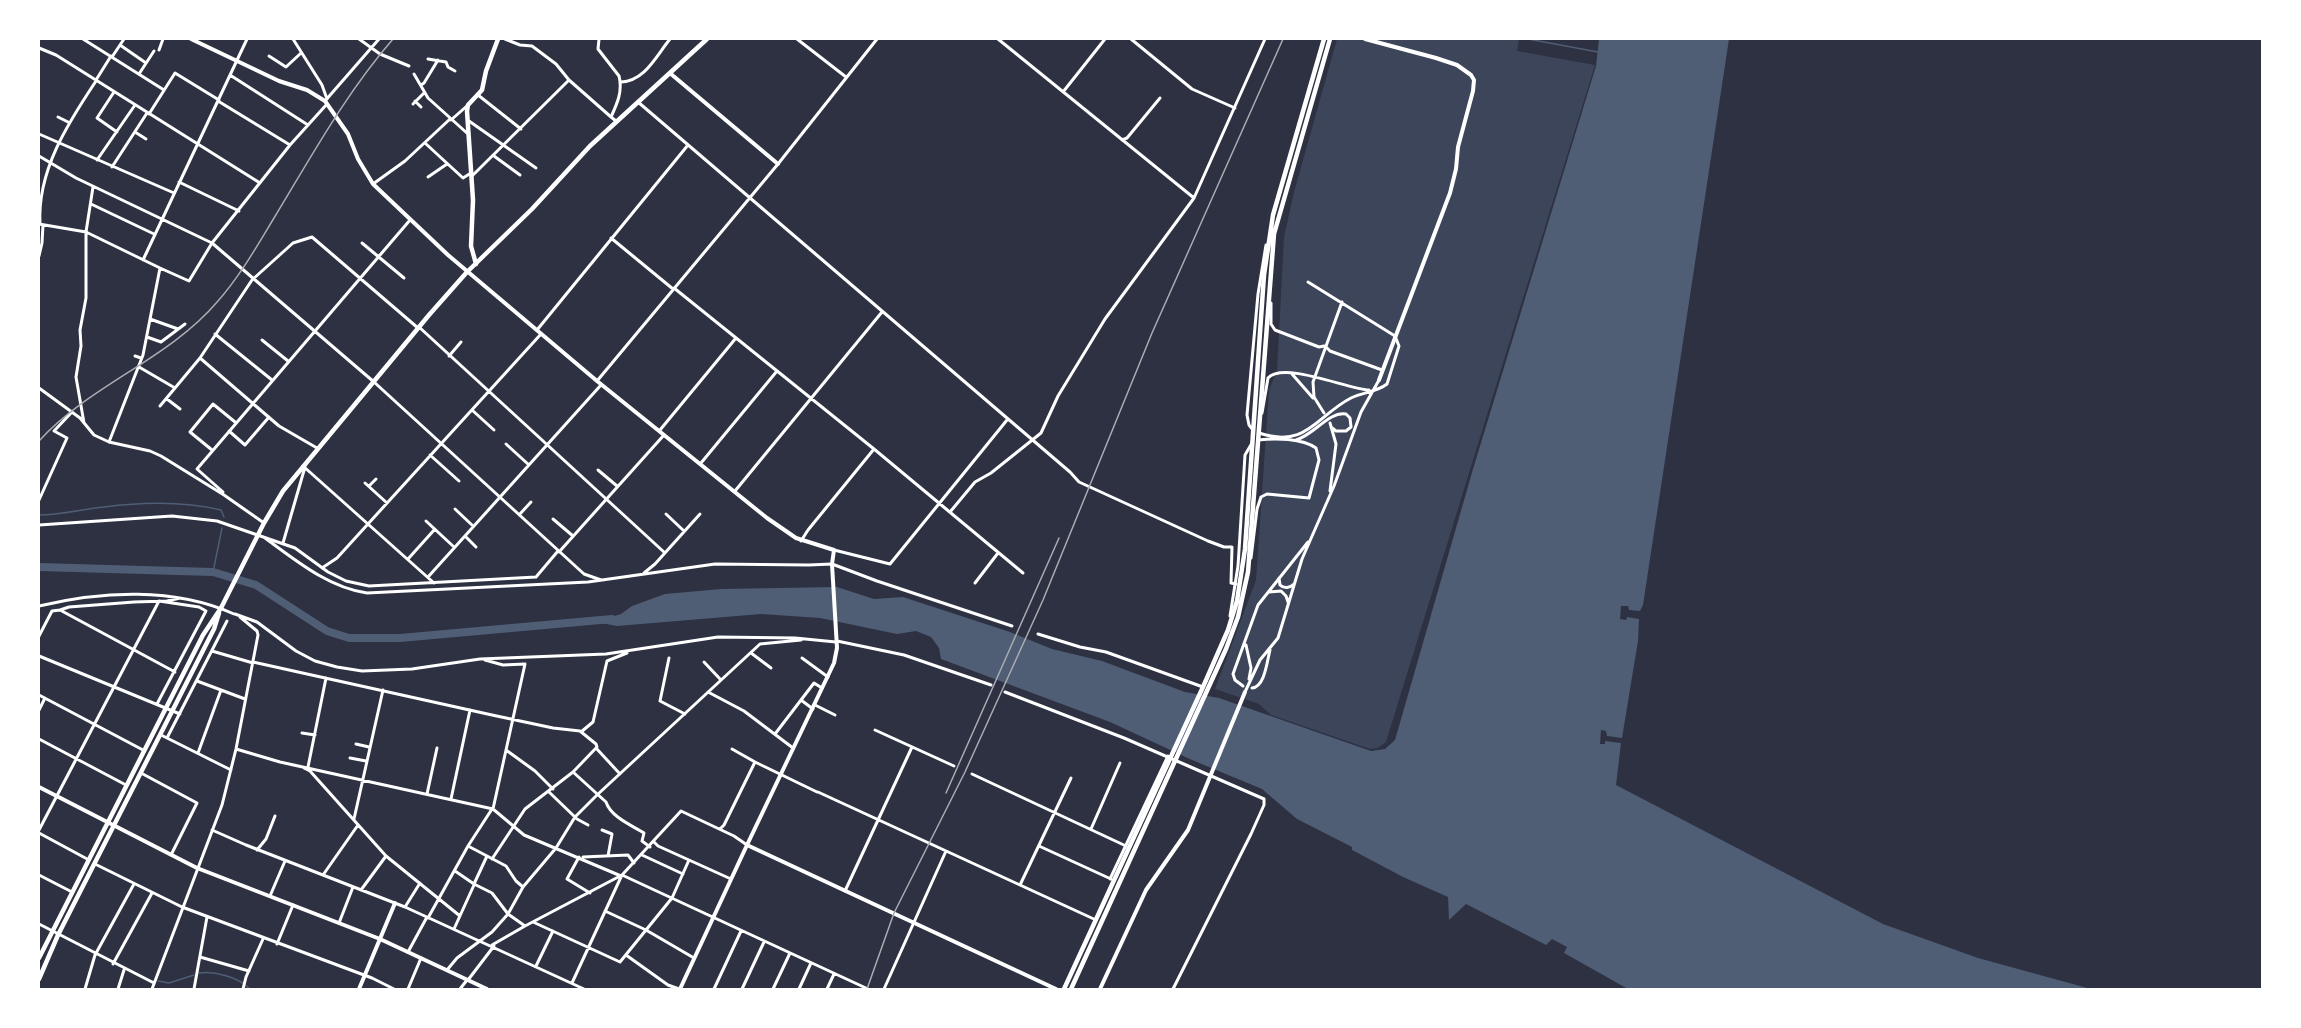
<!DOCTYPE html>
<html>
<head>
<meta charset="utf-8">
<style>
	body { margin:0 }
	#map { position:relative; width:2301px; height:1028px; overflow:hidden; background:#2d3142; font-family:Mulish,sans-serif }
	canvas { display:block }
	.frame { position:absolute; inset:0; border:40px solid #fff; pointer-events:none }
</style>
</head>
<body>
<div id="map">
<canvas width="2301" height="1028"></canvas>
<div class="frame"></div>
</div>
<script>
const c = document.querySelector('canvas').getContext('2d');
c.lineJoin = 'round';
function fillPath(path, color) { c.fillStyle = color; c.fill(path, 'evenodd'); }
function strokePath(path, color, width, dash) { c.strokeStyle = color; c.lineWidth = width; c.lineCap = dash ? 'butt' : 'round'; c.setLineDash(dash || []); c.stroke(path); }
const green = new Path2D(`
	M1337,39H1519L1517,51L1595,65L1386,742L1378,748L1370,749L1271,715L1259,704L1215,689L1256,580L1269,390L1277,370L1284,237L1294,192Z`);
const water = new Path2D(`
	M1599,39H1729L1643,605L1640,611L1629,610L1628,606H1621L1620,619L1626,620L1627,617L1639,619L1638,641L1622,738L1607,736L1606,731L1601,730L1600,744H1605V741L1621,743L1616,785L1883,924L1978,958L2091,989H1628L1564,953L1567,947L1552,939L1546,945L1466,904L1449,920L1448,897L1403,877L1352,850V847L1297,819L1262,789L1192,760L1110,722L941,659L939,648L931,637L916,631L897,634L820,618L761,614L617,626L595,622L621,614L632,606L665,594L721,589L837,587L874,599L903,597L1010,632L1052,649L1102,661L1185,692L1219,698L1371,751L1385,749L1395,740L1473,469L1596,66Z`);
const stream = new Path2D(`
	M1528,39L1598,52
	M39,515C61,515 82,509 104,507C143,502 183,501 221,510L224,517
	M213,572L222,528
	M199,973C215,971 238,977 250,989
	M158,981L169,983L194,975`);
const river = new Path2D(`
	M39,567L213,572L256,585L327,631L349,638H400L612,619`);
const minor = new Path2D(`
	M83,39L164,90
	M293,39L322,85L327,99
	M359,39L380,54L409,66
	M505,39L520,45L532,46L556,64L569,80L611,117
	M599,39L598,49L619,76C623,91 617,104 611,117L616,121
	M797,39L846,77
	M998,39L1194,198
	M1131,39L1192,89L1235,108
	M120,45L146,63
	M39,48L56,55L260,183
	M159,50L163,39
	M269,56L286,67L301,53
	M112,57L124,39
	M428,59L446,62L448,67L455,71
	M139,74L154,51
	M414,74L428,98L468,134
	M230,75L308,125
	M96,80L111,56
	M621,82C645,81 656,56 670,39
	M421,85L424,83L438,60
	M114,92L97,118L117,132
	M1063,92L1105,39
	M478,95L521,129
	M218,101L290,145
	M325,101L379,39
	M415,101L421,107
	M638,102L1070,472L1079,482L1208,541L1224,547H1232L1231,583L1236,584
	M413,104L424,93
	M149,114L175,73L219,100
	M58,117L68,122
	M451,120L468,105
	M469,121L536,168
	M135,132L146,139
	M39,134L174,193
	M1122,140L1127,138L1160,98
	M425,143L463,178L471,173
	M39,156L76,178L212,243L374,382L584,574L601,580
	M494,156L520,175
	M97,160L135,105
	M112,167L147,113
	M472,176L569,80
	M428,177L447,164
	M179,182L239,211
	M373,184L405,161L450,119
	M91,204L154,234
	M39,224L86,232L160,268L143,355L109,442L150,451L161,456L224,495L264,523
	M40,224C37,171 68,123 96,81
	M611,238L673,289
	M362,243L404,278
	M39,256L42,243L43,225
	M143,260L247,39
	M160,268L189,281L212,243L290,145L327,104
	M674,288L874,449L1023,573
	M1271,303V324L1275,330L1319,347L1324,346
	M150,319L178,329
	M419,327L665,553
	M537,330L688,145
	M215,334L272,380
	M147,337L161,342L185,324
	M262,340L288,361
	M1326,347L1330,351L1382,370
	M135,356L141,358
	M449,356L461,342
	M200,358L279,426L317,448
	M139,367L175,388
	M1292,374L1313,398
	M597,381L778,164L877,39
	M39,388L80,418L94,435L109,442
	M167,399L180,409
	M160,406L200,358L252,280L293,243L312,237L418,328
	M472,410L494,430
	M1262,413L1268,378C1284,361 1347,389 1369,390
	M1324,413L1314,397L1313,382L1342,302
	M84,423L76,377L81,346L80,330L86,298V232L93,187
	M1330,423L1336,444L1330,491
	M660,430L736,338
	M1253,430L1249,425L1247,415L1258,294L1266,245
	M229,431L245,445L269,417
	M1259,433C1307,449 1316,416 1351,398C1363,392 1377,392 1387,384L1399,346L1395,336L1308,282
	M1296,440C1314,435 1329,411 1346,414L1350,418L1351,427L1346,431H1336L1331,427
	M506,444L529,465
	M212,450L190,432L213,404L235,422
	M430,455L459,481
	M701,463L777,371
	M303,466L434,583
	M598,470L617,486
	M365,483L387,503
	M369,486L376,479
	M735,491L882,312
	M223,492L197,469L410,220
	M39,500L67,438L54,431L72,412
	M455,509L473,526
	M950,512L975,482L991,473L1041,433L1058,396L1105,319L1194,198L1265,39
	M666,514L684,531
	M519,515L531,502
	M553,519L573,536
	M426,521L454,547
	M39,525L172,516L217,521L295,548L328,572L346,581L369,586L536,577L558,551
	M465,536L476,547
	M265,538C295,560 329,588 367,593L588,582L715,564L809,565L832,564L877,581L1012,626
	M801,541L808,530L874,449
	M283,543L305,467
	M834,550L890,564L1007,420
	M559,552L664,435
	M1251,558L1257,509L1261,497L1267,494L1309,498L1319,460L1316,448C1302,438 1275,438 1258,440
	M408,559L435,529
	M322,568L337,558L541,334
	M644,573L655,564L700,514
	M428,577L601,385
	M1279,578L1280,585C1284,589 1290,588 1294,584
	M975,583L998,553
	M1269,592L1281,591L1286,596L1288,602
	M39,606C102,591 174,587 234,614
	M60,610L69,607L134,602L167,601L180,598
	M235,614L257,622L296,651L315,661L337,667L362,671L412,669L480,659L606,654L718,637L795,638L836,642
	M1230,616L1238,566L1245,455L1252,443
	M1038,634L1080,647L1106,652L1203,687
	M39,636L52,611L60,610L175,672
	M837,641L904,655L991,685
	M1246,645L1251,668L1249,679
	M212,651L253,663
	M751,653L771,668
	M39,656L180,714
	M669,658L660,701L685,714
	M802,658L828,677
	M485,660L503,665L525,664L493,809
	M253,662L492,715L553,728L580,731L596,744L597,747L573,772L525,809L492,859
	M704,662L721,680
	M197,681L245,699
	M1243,686L1235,680L1233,674L1258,605L1308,542
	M1252,688C1265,687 1267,661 1270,650
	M708,692L744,711L793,748
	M1005,692L1124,738L1264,799V805L1251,834L1173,989
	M1245,692L1260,660L1278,638L1302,559L1334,486L1361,412L1379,380
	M39,695L143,750
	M801,700L813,709
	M157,704L206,611L199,607L159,601
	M815,705L835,715
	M39,710L45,698
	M875,730L954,766
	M581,732L593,722L607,661L627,653
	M302,733L315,735
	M775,734L814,683L822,688
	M161,735L231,770
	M167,738L227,621
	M39,739L126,785
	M356,744L369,747
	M596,748L620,774
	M236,749L280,762L493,809L524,835L621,876
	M732,749L755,762
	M506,750L535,771L553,789
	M198,753L221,690
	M350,758L366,761
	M308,767L326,678
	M304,768L310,771L386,856L460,916
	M573,772L606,802C611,817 631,825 644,833L642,841L650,847
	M141,773L197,803L171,855
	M972,774L1126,846
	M549,792L577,819L588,825
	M818,792L1096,920
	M427,794L437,748
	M451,799L470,710
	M354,819L383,690
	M720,829L724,825L755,762L817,792
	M1091,829L1120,763
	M39,830L159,601
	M212,830L246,845L405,907L584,989
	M602,830L612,834L608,856
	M39,833L89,860
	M654,842L658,846L731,879
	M468,846L506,866L516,881L523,887
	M1039,846L1111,879
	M257,850L266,839L275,816
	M642,855L683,874
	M579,857L567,879L590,893
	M583,857L628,855L634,863
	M95,864L182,907L372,978L394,989
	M455,871L474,884L492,893L508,914L525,926L622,875L681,811L734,836L747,845
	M39,875L72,892
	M323,875L358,825
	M622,875L868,989
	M1110,879L1168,756
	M474,884L487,856
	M1020,885L1071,778
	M361,890L386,856
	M845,891L912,747
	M270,896L285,861
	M405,907L420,883
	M605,911L646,930L694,958
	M428,918L468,846L492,809
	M533,922L620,962L672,898L689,860
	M339,923L353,887
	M39,924L154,983
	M454,929L474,885
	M277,944L293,905
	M492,945L525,926
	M408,952L427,917
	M626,955L668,985L679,989
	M200,957L249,971
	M113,964L152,893
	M536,966L553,931
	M447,970L457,958L492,932L508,914L523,887L556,848L575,817L597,795L760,644L801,640
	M468,980L494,946
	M572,983L621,877
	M85,989L95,955L134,884
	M118,989L124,970
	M152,989L222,805L236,749L258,635L257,631L240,617
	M194,989L207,917
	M243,989L246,977L263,939
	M408,989L421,958
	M460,989L467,980
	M714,989L741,931
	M742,989L764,942
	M773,989L790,953
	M799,989L811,963
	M827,989L834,974
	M884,989L946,851`);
const tertiary = new Path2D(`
	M191,39L279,81L307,90L325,101L348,134L358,159L373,184L448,255L597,381L767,518L796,538L834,550L832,564L837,648L834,663L747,845
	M1365,39L1436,58L1457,65L1471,75L1474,80L1473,91L1458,147L1456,169L1450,193L1379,380
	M671,74L778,164
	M39,787L197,868L380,939L487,989
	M359,989L395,903
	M680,989L747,845L1056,989
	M1100,989L1146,890L1188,830L1245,692`);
const primary = new Path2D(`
	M476,264L471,246L473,200L467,111L468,105L482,90L486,71L498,39`);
const trunk = new Path2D(`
	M39,958L203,635L221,608L264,523L283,491L429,315L467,272L532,209L590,146L707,39
	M39,979L58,935L214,629L219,613
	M1064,989L1203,687L1228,630L1237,601L1245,549L1264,275L1273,215L1324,39
	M1071,989L1226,649L1238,617L1248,572L1274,234L1330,39`);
const rail = new Path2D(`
	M39,441C91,384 168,360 218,301C240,276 257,246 274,218C311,157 346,93 393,39
	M946,793L1059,538
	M867,989L894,913L965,772L1043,600L1152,333L1283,39`);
fillPath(green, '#3c4559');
fillPath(water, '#4f5d75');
strokePath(stream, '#4f5d75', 1.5);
strokePath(river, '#4f5d75', 8);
strokePath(minor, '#fff', 3);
strokePath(tertiary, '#fff', 4);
strokePath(primary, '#fff', 4.5);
strokePath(trunk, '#fff', 4.5);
strokePath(rail, '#abadb3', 1.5);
</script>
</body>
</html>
